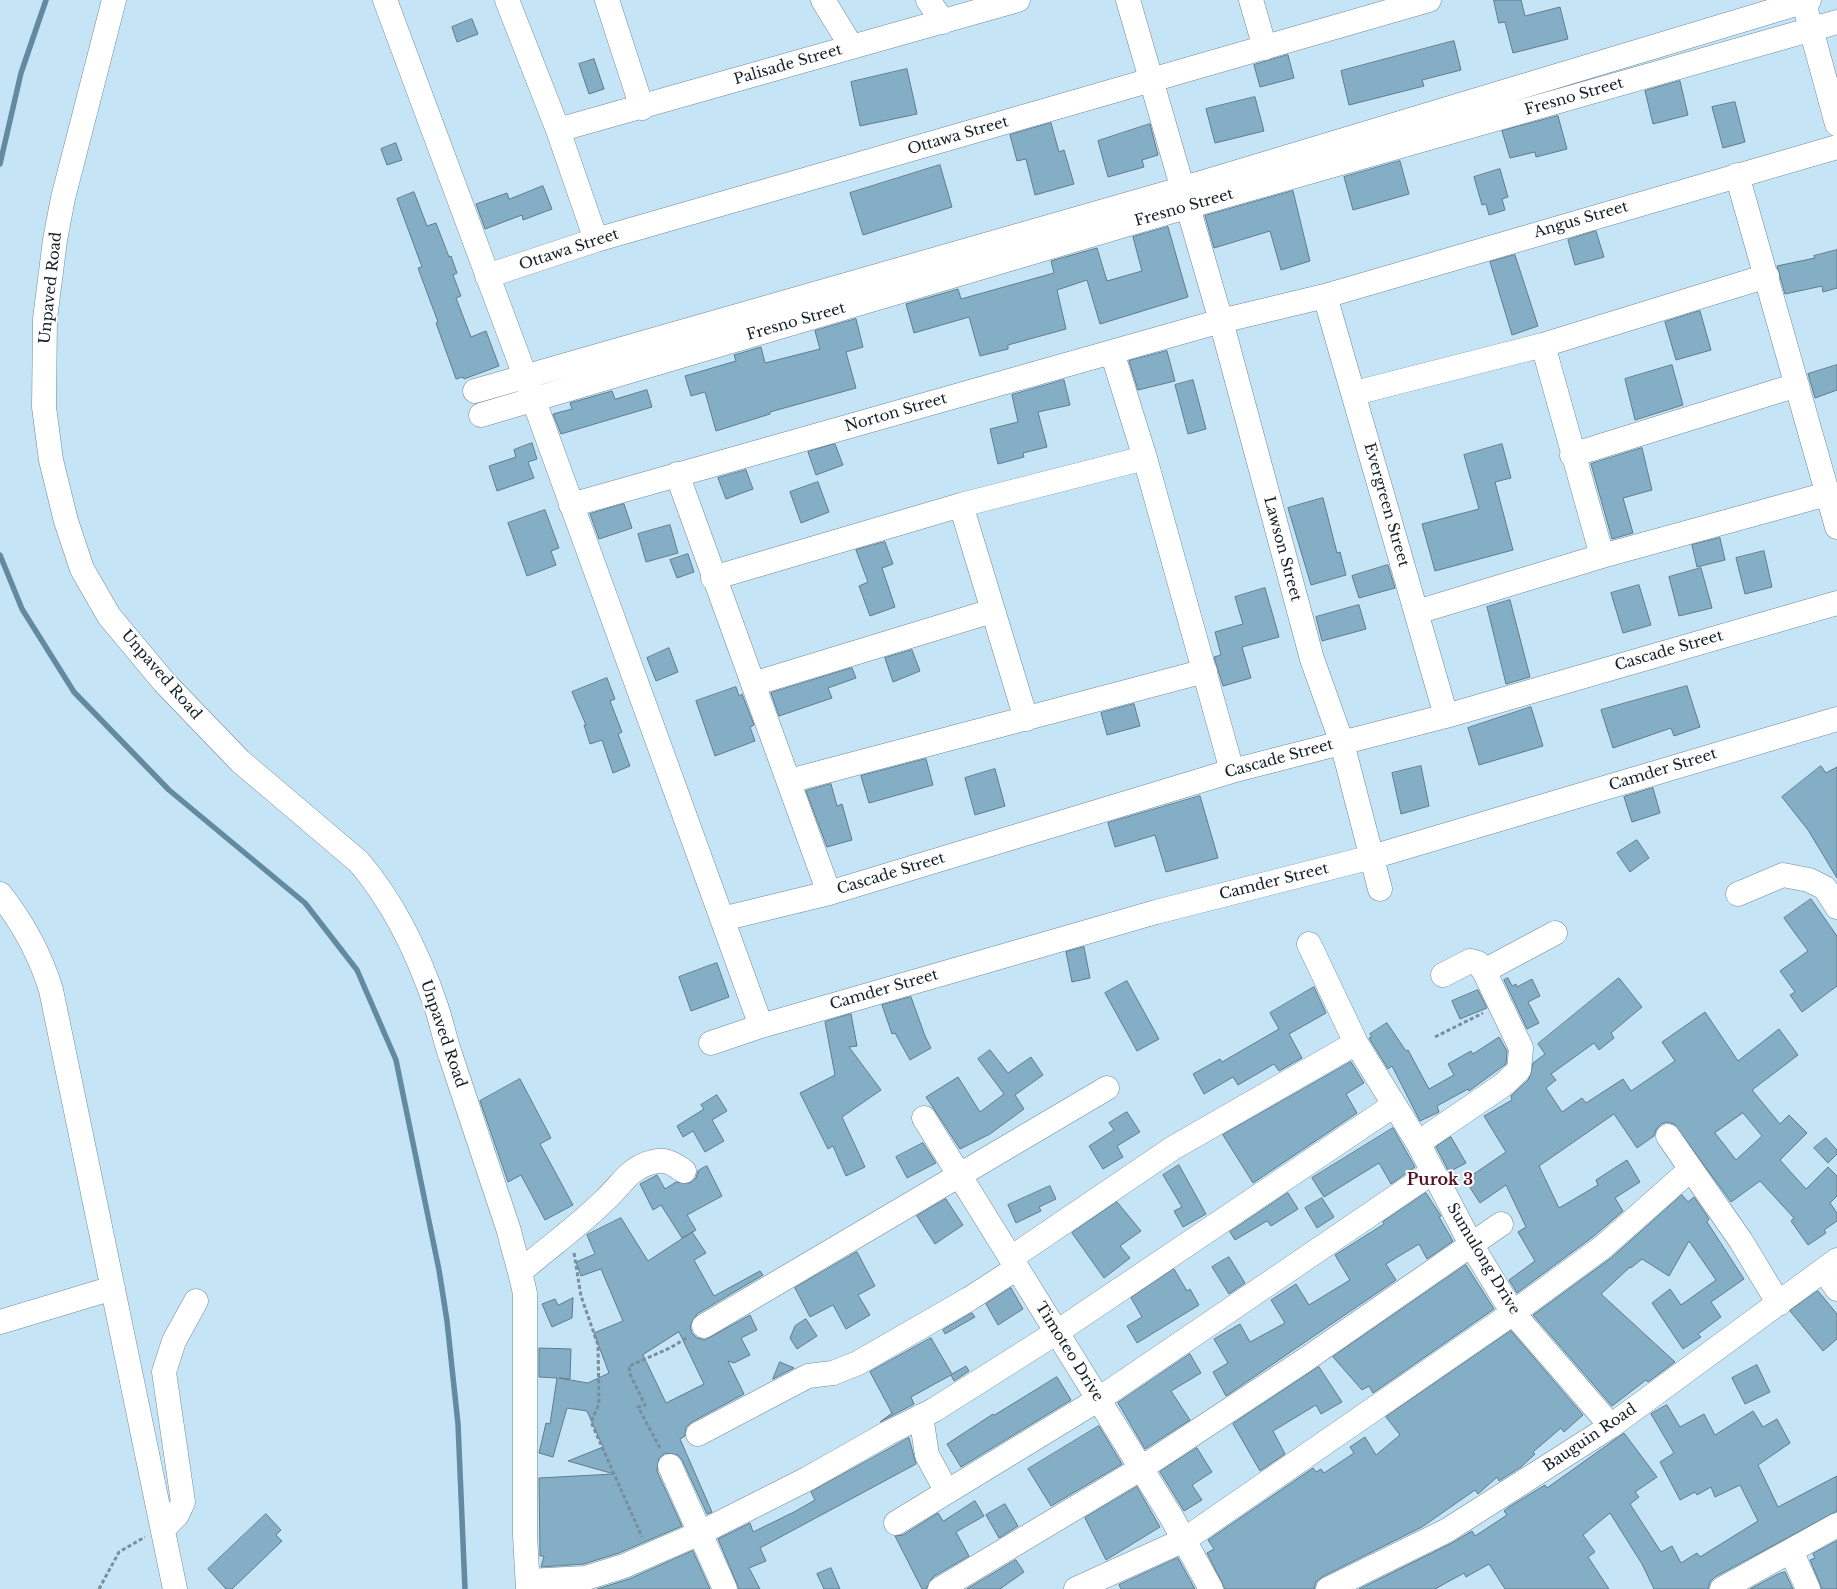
<!DOCTYPE html>
<html>
<head>
<meta charset="utf-8">
<style>
	body { margin:0 }
	canvas { display:block; background:#c5e5f7 }
</style>
</head>
<body>
<canvas width="1837" height="1589"></canvas>
<script>
const c = document.querySelector('canvas').getContext('2d');
c.lineJoin = 'round';
function strokePath(path, color, width, dash) { c.strokeStyle = color; c.lineWidth = width; c.lineCap = dash ? 'butt' : 'round'; c.setLineDash(dash || []); c.stroke(path); }
function fillPath(path, color) { c.fillStyle = color; c.fill(path, 'evenodd'); }
function write(font, color, halo, rows, align = 'center') {
  c.font = font + ' "Libre Baskerville",serif'; c.lineWidth = 4; c.setLineDash([]); c.textBaseline = 'middle'; c.strokeStyle = halo; c.fillStyle = color; for (const [text, x, y, turn = 0] of rows) {
    c.save(); c.translate(x, y); c.rotate((+turn || 0) * Math.PI / 180); c.textAlign = isNaN(turn) ? turn : align; if (halo) c.strokeText(text, 0, 0); c.fillText(text, 0, 0); c.restore();
  }
}
const stream = new Path2D(`
	M0,164L21,73L46,0
	M0,555L22,609L74,692L169,790L305,903L357,970L396,1060L439,1270L447,1321L458,1424L465,1589`);
const building = new Path2D(`
	M1494,0H1521L1525,16L1560,7L1568,39L1513,53L1505,22L1499,23Z
	M472,19L478,34L457,42L452,27Z
	M1454,41L1461,70L1422,80L1424,86L1349,105L1341,71Z
	M1288,55L1294,78L1260,87L1254,65Z
	M594,59L604,89L589,94L579,64Z
	M907,69L917,114L860,126L851,82Z
	M1680,81L1688,115L1653,124L1645,91Z
	M1255,97L1264,131L1215,143L1206,109Z
	M1735,102L1745,142L1723,148L1712,107Z
	M1558,116L1567,149L1536,157L1535,152L1510,158L1502,131Z
	M1051,123L1059,152L1064,150L1074,184L1035,195L1026,159L1017,161L1010,135Z
	M1150,124L1158,155L1142,160L1144,167L1108,177L1098,141Z
	M396,143L402,160L387,165L381,149Z
	M1400,161L1409,194L1353,210L1344,177Z
	M940,165L952,207L863,235L850,193Z
	M1500,169L1508,197L1502,199L1505,210L1489,215L1486,204L1482,205L1474,177Z
	M543,186L552,209L523,220L522,215L485,229L476,204L507,193L509,199Z
	M1293,191L1310,261L1281,270L1270,231L1214,248L1205,216Z
	M414,192L427,226L436,223L449,257L451,256L457,273L453,275L461,296L456,298L471,337L486,331L499,366L464,379L463,377L456,379L436,323L438,322L418,268L422,267L397,199Z
	M1168,227L1188,297L1100,324L1087,280L1057,290L1066,329L1008,345V349L980,356L969,317L914,333L906,304L958,289L961,299L1054,273L1051,261L1097,248L1107,281L1142,271L1133,237Z
	M1596,231L1604,257L1575,265L1568,240Z
	M1837,250V288L1823,292L1822,286L1785,294L1777,266L1815,258L1814,256Z
	M1515,255L1538,326L1512,335L1490,262Z
	M1700,311L1711,350L1676,360L1665,322Z
	M856,319L863,347L846,352L856,388L770,412V414L716,431L705,392L691,396L685,376L736,361L734,355L761,347L765,363L820,349L815,331Z
	M1167,351L1175,381L1138,390L1129,361Z
	M1672,365L1683,405L1635,420L1625,379Z
	M1837,365V390L1815,398L1808,374Z
	M1064,380L1070,405L1038,412L1047,447L1023,453L1024,457L998,464L990,429L1018,422L1012,395Z
	M1193,380L1206,429L1188,434L1175,385Z
	M647,390L652,407L561,434L553,414L572,409L570,403L612,391L615,399Z
	M532,443L537,459L528,462L534,478L497,491L489,466L516,457L514,450Z
	M835,444L843,465L816,475L808,452Z
	M1502,444L1511,478L1495,482L1513,550L1435,571L1422,524L1479,509L1464,455Z
	M1642,448L1652,490L1623,498L1633,533L1612,539L1591,464Z
	M746,470L753,489L726,499L718,478Z
	M818,482L829,512L801,523L790,492Z
	M1323,498L1337,553L1340,552L1346,575L1311,585L1288,508Z
	M624,504L632,528L599,539L590,514Z
	M545,510L559,548L551,551L556,565L527,576L508,523Z
	M670,525L678,553L646,562L638,534Z
	M1720,538L1725,560L1697,567L1692,545Z
	M885,542L893,564L882,568L895,607L870,616L859,586L868,582L856,550Z
	M1764,551L1772,587L1745,594L1736,558Z
	M688,554L694,572L677,578L670,560Z
	M1388,565L1395,588L1359,598L1352,576Z
	M1701,568L1712,608L1679,616L1669,577Z
	M1639,585L1651,625L1623,633L1611,593Z
	M1265,588L1279,637L1242,647L1251,678L1223,686L1214,657L1221,655L1215,632L1243,624L1235,597Z
	M1510,600L1530,677L1506,684L1487,607Z
	M1359,605L1366,629L1322,641L1316,617Z
	M669,648L678,672L656,681L647,658Z
	M912,650L920,671L893,682L885,658Z
	M852,668L856,678L828,688L832,698L779,716L771,693Z
	M607,678L615,699L610,701L622,732L618,734L630,766L613,773L602,740L590,744L584,725H586L572,692Z
	M1687,686L1700,727L1674,736L1671,728L1613,748L1601,710Z
	M736,687L739,696L742,694L754,725L750,727L755,741L715,756L696,701Z
	M1134,704L1140,726L1107,735L1101,713Z
	M1531,707L1543,746L1479,765L1468,728Z
	M926,759L933,785L869,803L861,776Z
	M1421,766L1429,806L1401,814L1392,773Z
	M1821,766L1826,773L1837,767V878L1808,830L1782,797Z
	M995,769L1005,806L975,815L965,778Z
	M831,784L837,806L842,804L852,840L827,847L806,791Z
	M1653,788L1660,813L1632,822L1624,797Z
	M1200,796L1218,858L1166,872L1155,835L1115,847L1108,823Z
	M1637,840L1649,858L1630,872L1617,853Z
	M1811,899L1837,936V986L1802,1012L1790,995L1795,992L1780,971L1808,951L1784,918Z
	M1084,947L1090,978L1072,982L1066,952Z
	M717,963L729,997L691,1011L679,977Z
	M1508,978L1512,986L1516,984L1517,987L1532,979L1540,996L1528,1002L1539,1023L1527,1029L1504,980Z
	M1619,978L1642,1007L1611,1033L1614,1038L1599,1050L1594,1043L1551,1074L1556,1080L1546,1088L1562,1112L1582,1098L1586,1103L1623,1079L1631,1091L1675,1061L1662,1042L1705,1012L1738,1061L1779,1029L1798,1055L1752,1090L1780,1124L1789,1115L1807,1133L1780,1160L1806,1189L1828,1167L1837,1176V1196L1830,1203L1837,1213V1221L1824,1230L1826,1233L1808,1245L1791,1221L1794,1218L1760,1181L1731,1202L1674,1124L1667,1122L1661,1124L1656,1130L1654,1136L1637,1148L1614,1114L1539,1166L1559,1208L1598,1185L1596,1180L1627,1160L1640,1182L1615,1198L1623,1211L1594,1236L1517,1293L1509,1280L1535,1261L1518,1232L1526,1227L1506,1185L1480,1203L1465,1180L1506,1152L1484,1116L1512,1100L1511,1096L1529,1079L1533,1063L1545,1054L1538,1044ZM1743,1113L1762,1136L1736,1160L1715,1133Z
	M1127,981L1159,1039L1137,1051L1105,993Z
	M1314,987L1326,1013L1289,1034L1302,1058L1279,1071L1274,1064L1238,1085L1233,1077L1204,1094L1193,1074L1220,1059L1222,1062L1279,1029L1270,1013Z
	M1478,990L1487,1008L1460,1019L1452,1001Z
	M911,997L925,1036L931,1048L910,1060L895,1033L892,1034L882,1005Z
	M851,1014L857,1046L849,1047L881,1090L842,1117L865,1167L846,1176L833,1146L828,1149L800,1093L835,1075L825,1022Z
	M1387,1023L1406,1051L1408,1050L1429,1089L1454,1075L1448,1064L1471,1051L1473,1054L1499,1037L1507,1051L1506,1064L1469,1091L1468,1089L1437,1106L1439,1112L1420,1121L1392,1066L1388,1069L1369,1038L1372,1037L1370,1034Z
	M990,1050L1008,1073L1031,1057L1043,1075L1015,1095L1024,1109L990,1134L960,1149L926,1097L958,1077L980,1112L1004,1094L978,1059Z
	M1351,1062L1364,1083L1346,1094L1357,1113L1253,1183L1223,1135Z
	M520,1079L551,1138L540,1144L573,1205L545,1220L521,1175L508,1182L480,1101Z
	M717,1095L727,1111L712,1120L724,1141L705,1152L693,1131L683,1137L677,1126L704,1109L701,1105Z
	M1127,1112L1140,1132L1117,1146L1123,1157L1103,1169L1089,1146L1114,1130L1109,1123Z
	M1393,1128L1415,1167L1391,1184L1379,1163L1324,1197L1312,1178Z
	M1451,1137L1466,1163L1449,1172L1436,1147Z
	M1826,1138L1837,1150V1154L1828,1163L1814,1148Z
	M923,1143L936,1163L907,1178L896,1157Z
	M1179,1165L1206,1214L1183,1227L1174,1211L1182,1207L1163,1175Z
	M707,1166L722,1196L687,1215L696,1230L682,1238L661,1205L653,1210L640,1184L657,1175L665,1189L676,1182L690,1183L696,1178L698,1171Z
	M1050,1186L1056,1199L1039,1207L1041,1211L1016,1223L1008,1205Z
	M1288,1193L1298,1209L1271,1226L1267,1221L1235,1240L1230,1232Z
	M1426,1193L1437,1210L1441,1216L1439,1217L1453,1241L1427,1259L1419,1244L1386,1264L1396,1280L1226,1396L1213,1372L1228,1363L1214,1339L1240,1324L1250,1342L1285,1323L1271,1300L1296,1284L1309,1305L1350,1280L1335,1255L1384,1224L1383,1222Z
	M1682,1195L1688,1202L1694,1197L1709,1219L1707,1222L1744,1279L1711,1302L1721,1317L1698,1334L1701,1337L1683,1349L1652,1303L1670,1289L1681,1305L1716,1280L1689,1241L1669,1276L1642,1259L1631,1268L1630,1267L1601,1294L1675,1362L1648,1382L1646,1380L1612,1406L1533,1315L1611,1258Z
	M1322,1198L1334,1217L1317,1228L1305,1208Z
	M946,1199L963,1225L935,1244L917,1216Z
	M1117,1202L1141,1231L1120,1246L1130,1258L1104,1278L1072,1233Z
	M621,1218L648,1261L692,1232L706,1253L694,1260L714,1296L760,1271L763,1275L697,1314L690,1326L692,1333L697,1338L705,1340L750,1315L757,1330L741,1338L750,1355L734,1363L728,1361L744,1394L692,1422L686,1427L685,1436L680,1439L712,1512L707,1514L682,1460L678,1455L665,1453L659,1458L657,1471L682,1526L619,1553L584,1564L541,1567L544,1556H540L539,1478L614,1474L568,1461L603,1447L587,1411L567,1408L553,1457L539,1453L546,1423L550,1424L557,1378L539,1377V1348L571,1349L570,1379L559,1378L588,1383L609,1373L594,1333L623,1321L601,1269L581,1276L576,1262L595,1254L587,1235ZM679,1332L704,1384L666,1403L643,1355Z
	M857,1252L875,1286L858,1295L870,1315L846,1329L833,1305L810,1317L795,1288Z
	M1229,1257L1245,1283L1229,1294L1212,1267Z
	M1466,1265L1494,1309L1373,1393L1369,1386L1362,1390L1333,1357Z
	M1174,1269L1187,1291L1190,1289L1199,1305L1137,1343L1127,1326L1142,1317L1131,1298Z
	M1011,1288L1023,1309L998,1325L986,1304Z
	M1818,1291L1837,1314V1339L1823,1351L1790,1311Z
	M573,1298L572,1318L552,1327L542,1304L555,1299L558,1305Z
	M972,1313L975,1317L945,1334L943,1330Z
	M806,1319L817,1336L797,1349L790,1338L795,1326Z
	M1511,1331L1583,1415L1564,1432L1561,1428L1533,1452L1535,1454L1521,1467L1499,1481L1497,1477L1478,1494L1475,1490L1422,1527L1322,1577L1316,1582L1314,1589H1225L1207,1553L1214,1549L1208,1540L1313,1468L1316,1472L1321,1469L1324,1473L1354,1453L1350,1447L1365,1437L1376,1455L1400,1435L1386,1417Z
	M931,1338L952,1374L966,1366L969,1371L954,1381L951,1375L911,1397L914,1404L880,1422L892,1413L870,1372Z
	M1190,1354L1201,1373L1171,1391L1190,1420L1145,1449L1118,1403Z
	M780,1362L794,1368L773,1379Z
	M1757,1365L1770,1392L1745,1404L1732,1378Z
	M1319,1367L1342,1402L1321,1414L1316,1405L1273,1431L1285,1454L1260,1471L1233,1424Z
	M1057,1377L1071,1400L961,1467L947,1444L993,1414L994,1415Z
	M1667,1405L1680,1427L1704,1414L1715,1435L1753,1411L1763,1427L1777,1419L1790,1443L1758,1465L1778,1507L1837,1476V1511L1715,1577L1710,1582L1708,1589H1654L1642,1564L1610,1513L1583,1535L1595,1552L1588,1557L1609,1589H1505L1489,1564L1466,1577L1464,1573L1435,1589H1359L1452,1543L1472,1531L1475,1536L1507,1515L1504,1511L1509,1507L1545,1485L1547,1488L1624,1433L1657,1477L1635,1492L1639,1497L1630,1504L1661,1552L1672,1546L1681,1563L1697,1553L1700,1557L1758,1521L1740,1485L1715,1497L1711,1487L1697,1495L1695,1492L1680,1500L1660,1462L1674,1453L1651,1414Z
	M1099,1426L1122,1464L1051,1506L1028,1469Z
	M909,1438L916,1464L760,1548L766,1561L749,1568L760,1589H739L718,1539L750,1523L753,1532L794,1512L815,1500L811,1492Z
	M1197,1448L1212,1472L1192,1485L1202,1500L1184,1511L1160,1472Z
	M1137,1487L1160,1527L1106,1560L1085,1518Z
	M975,1501L984,1516L956,1532L969,1556L933,1577L926,1589H922L895,1536L903,1535L938,1513L943,1521Z
	M1005,1504L1018,1526L999,1538L986,1515Z
	M266,1514L281,1530L276,1535L282,1541L232,1589H226L208,1569Z
	M1837,1541V1589H1822L1810,1560L1815,1558L1813,1554Z
	M693,1551L710,1589H597L629,1579Z
	M1178,1558L1195,1589H1121L1119,1585Z
	M1016,1560L1024,1572L1000,1589H967Z
	M831,1568L840,1589H824L817,1574Z
	M1785,1572L1793,1589H1750L1778,1574Z`);
const path = new Path2D(`
	M1435,1037L1483,1013
	M574,1253L581,1296L598,1345L599,1404L591,1422L642,1537
	M660,1448L638,1407L645,1405L630,1374L629,1366L670,1348L688,1337
	M99,1589L119,1552L145,1537`);
const minor = new Path2D(`
	M114,0L63,198L55,240L45,319L44,407L51,460L66,521L82,569L109,616L164,682L240,761L359,862C394,903 419,956 436,1006C442,1023 445,1041 451,1057C470,1115 490,1173 509,1231C514,1253 521,1272 525,1294V1535L528,1589
	M385,0L525,376L761,1026
	M507,0L558,130L596,240
	M607,0L642,108
	M823,0L851,46
	M928,0L943,22
	M1128,0L1221,321L1312,659L1342,743L1380,889
	M1251,0L1265,48
	M1807,14L1837,124
	M558,130L1018,0
	M1737,175L1837,527
	M487,276L596,240L1429,0
	M1325,296L1446,716
	M1543,345L1602,556
	M1112,352L1145,458L1232,771
	M475,391L1181,189L1809,0
	M1355,393L1543,345L1767,276
	M481,415L1186,207L1837,22
	M1572,455L1797,385
	M677,474L829,893
	M571,505L1221,321L1325,296L1837,147
	M961,505L1026,719
	M713,578L961,505L1145,458
	M1417,612L1602,556L1827,494
	M753,684L992,611
	M789,781L1205,671
	M0,894C23,923 40,954 51,990L175,1589
	M1738,894L1783,875L1809,880L1825,888L1837,907
	M722,919L829,893L1232,771L1446,716L1837,603
	M1309,944L1356,1043L1418,1143L1472,1246L1513,1313L1611,1426
	M1484,971L1555,933
	M711,1043L761,1026L1156,912L1372,857L1837,719
	M924,1118L1172,1518L1211,1589
	M1668,1136L1741,1241L1779,1304
	M1418,1143L1503,1085L1519,1070L1521,1048L1484,971L1478,963L1470,961L1443,975
	M1011,1258L1173,1148L1356,1043
	M1824,1270L1837,1289
	M521,1271C549,1247 580,1225 606,1199C622,1184 630,1167 653,1162C666,1158 673,1164 684,1171
	M0,1322L113,1288
	M704,1326L1107,1088
	M921,1416L927,1455L947,1492
	M698,1434L808,1376L833,1373L858,1363L969,1299L1017,1268
	M670,1466L725,1589
	M896,1523L1099,1399L1431,1173
	M163,1529L177,1515L183,1502L164,1372L174,1341L196,1301
	M1791,1551L1808,1589
	M528,1581L586,1578L624,1566L700,1533L807,1479L888,1433L934,1410L1057,1332L1394,1105
	M940,1589L1140,1469L1305,1360L1501,1224
	M1076,1589L1184,1540L1513,1313L1603,1247L1691,1169
	M1328,1589L1446,1531L1611,1426L1837,1260
	M1722,1589L1837,1525`);
const streetNames = [
	["Palisade Street",788,65,-16],
	["Fresno Street",1574,97,-16],
	["Ottawa Street",958,136,-16],
	["Fresno Street",1184,208,-16],
	["Angus Street",1581,220,-16],
	["Ottawa Street",569,250,-18],
	["Unpaved Road",51,288,-84],
	["Fresno Street",796,322,-16],
	["Norton Street",896,413,-16],
	["Evergreen Street",1386,505,74],
	["Lawson Street",1282,549,75],
	["Cascade Street",1669,651,-16],
	["Unpaved Road",161,675,49],
	["Cascade Street",1279,759,-15],
	["Camder Street",1663,770,-17],
	["Cascade Street",891,874,-17],
	["Camder Street",1274,882,-14],
	["Camder Street",884,990,-16],
	["Unpaved Road",443,1034,71],
	["Sumulong Drive",1483,1259,59],
	["Timoteo Drive",1069,1352,58],
	["Bauguin Road",1590,1438,-34]
];
const neighbourhoodNames = [
	["Purok 3",1440,1180]
];
strokePath(stream, '#628aa0', 5.5);
fillPath(building, '#84aec5');
strokePath(building, '#5f7c8c', 1);
strokePath(minor, '#6d8a9b', 25);
strokePath(path, '#778e9b', 3, [4, 2.5]);
strokePath(minor, '#fff', 24);
write('15px', '#152127', '#fff', streetNames);
write('bold 16px', '#581327', '#fff', neighbourhoodNames);
</script>
</body>
</html>
